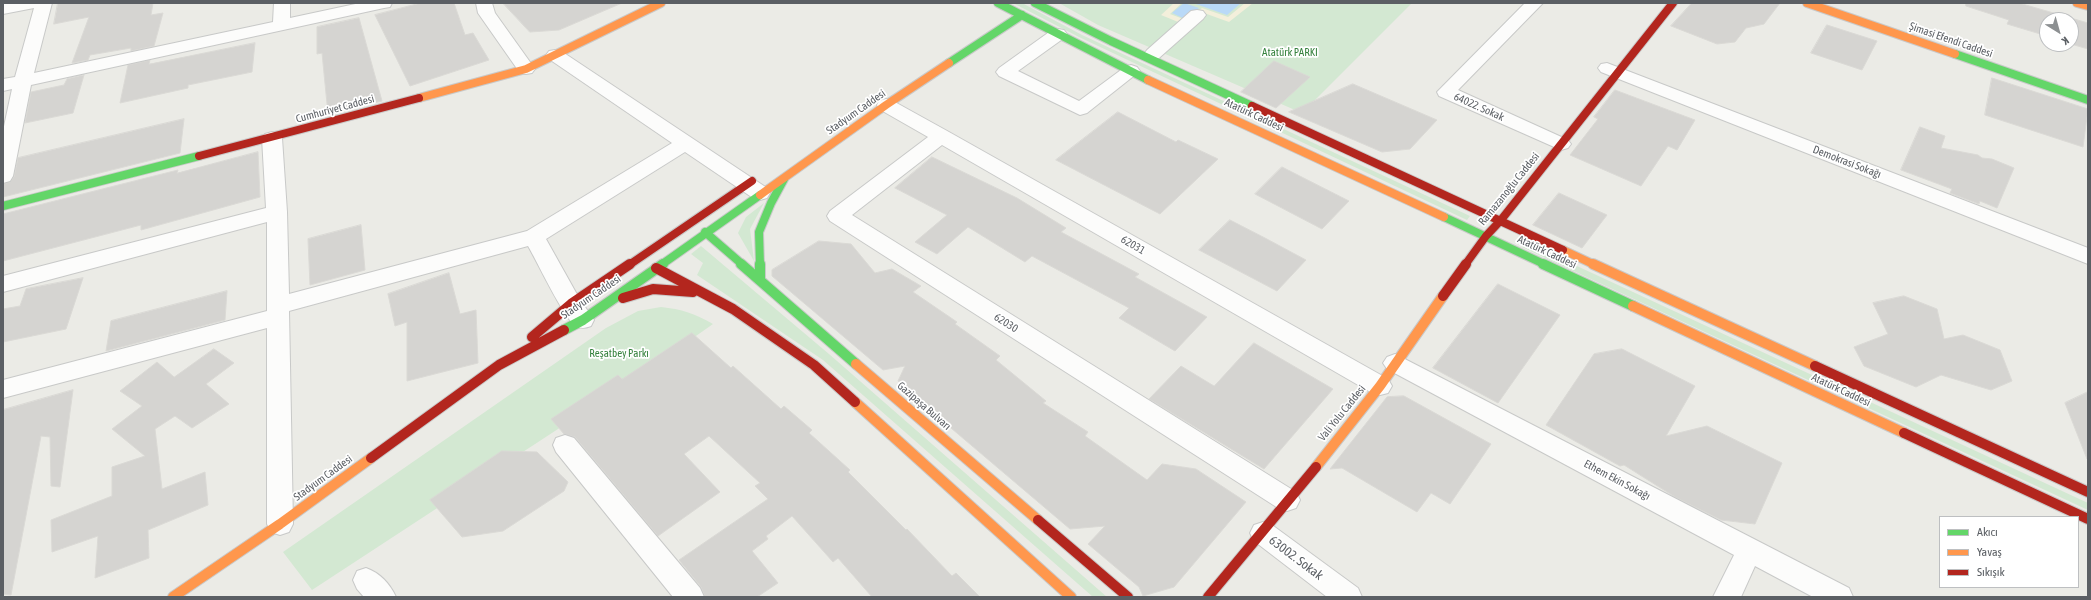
<!DOCTYPE html>
<html>
<head>
<meta charset="utf-8">
<style>
	body { margin:0 }
	#map { position:relative; width:2091px; height:600px; overflow:hidden; background:#ebebe6; font-family:"Asap Condensed",sans-serif }
	canvas { display:block }
	.frame { position:absolute; inset:0; border:4px solid #5b5f64; pointer-events:none }
	.legend { position:absolute; left:1939px; top:516px; width:140px; height:72px; box-sizing:border-box; background:#fff; border:1px solid #bdbfc1; margin:0; padding:5px 7px; list-style:none; font-size:12px; color:#5b5f64 }
	.legend li { display:flex; align-items:center; gap:8px; height:20px }
	.legend b { width:20px; border:1px solid #bdbfc1 }
	.north { position:absolute; left:2039px; top:12px; width:40px; height:40px; box-sizing:border-box; background:#fff; border:1px solid #bdbfc1; border-radius:50%; rotate:143deg; font-size:11px; font-weight:700; line-height:16px; text-align:center; color:#5b5f64 }
	.north::after { content:''; display:block; margin:auto; width:14px; height:18px; background:#8d9092; clip-path:polygon(50% 0,100% 100%,50% 72%,0 100%) }
</style>
</head>
<body>
<div id="map">
<canvas width="2091" height="600"></canvas>
<div class="frame"></div>
<ul class="legend">
<li><b style="height:5px;background:#63d668"></b>Akıcı</li>
<li><b style="height:5px;background:#ff974d"></b>Yavaş</li>
<li><b style="height:5px;background:#b3261e"></b>Sıkışık</li>
</ul>
<div class="north">K</div>
</div>
<script>
const c = document.querySelector('canvas').getContext('2d');
c.lineJoin = 'round';
function fillPath(path, color) { c.fillStyle = color; c.fill(path, 'evenodd'); }
function strokePath(path, color, width, dash) { c.strokeStyle = color; c.lineWidth = width; c.lineCap = dash ? 'butt' : 'round'; c.setLineDash(dash || []); c.stroke(path); }
function write(font, color, halo, rows, align = 'center') {
  c.font = font + ' "Asap Condensed",sans-serif'; c.lineWidth = 3.5; c.setLineDash([]); c.textBaseline = 'middle'; c.strokeStyle = halo; c.fillStyle = color; for (const [text, x, y, turn = 0] of rows) {
    c.save(); c.translate(x, y); c.rotate((+turn || 0) * Math.PI / 180); c.textAlign = isNaN(turn) ? turn : align; if (halo) c.strokeText(text, 0, 0); c.fillText(text, 0, 0); c.restore();
  }
}
const green = new Path2D(`
	M1013,3H1022L1082,35L1470,216L1467,220L1079,37Z
	M1059,3H1412L1302,113L1098,25Z
	M764,203L750,229L754,261L738,233L746,217Z
	M1523,241L2088,503V510L1522,247Z
	M701,246L829,354L1107,597H1093L823,360L697,275L703,263L691,254Z
	M661,307C681,309 696,314 713,324L639,376L312,590L283,552L606,328L638,311Z`);
const sand = new Path2D(`
	M1174,3H1182L1170,14L1186,20L1202,8L1228,17L1245,3H1253L1229,22L1204,13L1188,26L1161,15Z`);
const water = new Path2D(`
	M1184,3L1199,8L1185,19L1172,13Z
	M1193,3H1241L1227,15Z`);
const building = new Path2D(`
	M58,3H153L151,15L163,13L154,46L131,51V48L90,55L88,60L72,63L89,17L54,24Z
	M421,3H454L465,35L473,33L489,60L410,86L375,15Z
	M503,3H622L559,30L530,32Z
	M1692,3H1780L1764,24L1746,28L1735,42L1717,44L1671,26Z
	M1966,3H2019L2088,23V49L2071,44V20H2047V36L2007,24L2009,20L1966,6Z
	M359,18L382,101L328,114L322,53L317,54V27Z
	M1827,25L1877,41L1862,70L1811,53Z
	M255,43L252,72L188,85V88L120,103L128,65L150,60L149,64Z
	M1274,61L1310,77L1276,108L1241,92Z
	M84,75L73,113L25,123L31,92L64,85L67,79Z
	M1992,78L2088,109L2083,147L1985,115Z
	M1353,84L1437,120L1410,149L1382,152L1289,112Z
	M1615,90L1695,120L1677,150L1668,146L1641,186L1570,155L1598,119L1594,117Z
	M1118,112L1176,142L1178,140L1218,159L1160,214L1056,160Z
	M184,119L180,153L3,197V184L10,182L14,177L18,158Z
	M1920,127L1945,136L1941,148L1978,155L1982,158L1992,159L2014,168L1997,208L1980,201L1979,204L1950,193L1952,189L1901,170Z
	M258,152L260,197L141,230V225L3,261V214L178,170L177,173Z
	M932,157L1017,198L1066,228L1061,232L1139,274L1135,277L1207,317L1175,351L1119,318L1129,308L1032,256L1025,262L968,227L937,254L915,242L947,215L895,188Z
	M1282,167L1349,201L1322,229L1255,194Z
	M1559,193L1607,215L1582,248L1533,225Z
	M1230,220L1265,238L1306,260L1277,291L1199,250Z
	M361,225L365,270L310,285L308,239Z
	M819,241L851,244L875,273L892,269L921,286L913,292L957,322L955,324L1000,356L996,360L1046,401L1043,403L1088,432L1085,436L1147,480L1162,464L1196,469L1246,502L1174,587L1143,596L1139,587L1088,544L1105,526L1070,529L938,417L940,415L898,381L905,366L883,370L772,276V270Z
	M449,273L460,314L476,310L478,363L407,381V322L395,326L388,294Z
	M83,278L66,329L3,342V309L20,306L26,289Z
	M1498,284L1560,315L1498,403L1433,368Z
	M227,291L225,320L106,351L111,321Z
	M1904,296L1937,309L1944,339L1963,335L2000,350L2012,381L1991,390L1941,375L1916,387L1864,366L1854,347L1888,334L1873,303Z
	M692,333L731,368L733,366L781,409L784,406L812,430L809,433L850,470L848,472L906,530L907,529L952,576L956,573L980,597H872L838,558L833,562L792,516L766,536L768,539L752,551L778,583L757,597H705L701,587L679,560L768,499L755,486L760,483L709,436L684,454L720,492L658,536L575,437L564,434L551,419L618,375L622,379Z
	M1254,343L1333,389L1264,469L1149,399L1181,366L1214,386Z
	M214,349L234,363L206,384L229,404L192,428L175,416L155,429L162,489L205,472L208,505L148,530L149,558L95,578L98,536L52,552L51,520L112,496V467L145,456L112,429L142,406L120,391L157,362L174,377Z
	M1622,349L1695,386L1666,436L1707,426L1782,463L1755,524L1721,520L1675,497L1624,465L1620,466L1546,425L1594,354Z
	M73,390L60,487L51,486L50,437L41,436L11,595L3,594V410Z
	M2088,392V459H2087L2065,403Z
	M1404,396L1491,444L1450,504L1431,493L1417,512L1342,468L1330,469L1387,397Z
	M502,451L537,452L568,482L564,491L503,531L462,537L430,500Z`);
const street = new Path2D(`
	M8,3H52L34,73L273,22L274,3H290V18L360,3H392L390,7L384,8L31,85L13,176L10,181L3,183V131L12,89L3,91V79L15,77L34,8L3,14V4Z
	M476,3H492L495,13L535,69L532,73L526,74L520,73L478,13Z
	M1525,3H1543L1458,90L1568,140L1571,144L1568,148L1561,150L1439,96L1437,92Z
	M1197,10L1203,11L1206,15L1203,19L1159,58L1153,59L1147,58L1144,54L1147,50L1191,11Z
	M1058,29L1064,30L1067,34L1064,38L1018,71L1079,101L1125,67L1131,65L1137,67L1140,71L1087,113L1080,115L999,76L996,72L999,68L1052,30Z
	M555,50L561,51L767,188L770,193L767,198L760,200L753,198L685,152L546,239L579,298L594,320L591,326C586,328 581,329 576,326C564,319 537,261 528,246L289,311L293,524L289,532L280,535L271,532L267,524V328L3,398V380L267,311V222L3,292V276L266,208L262,138L265,134L272,132L279,134L282,138L287,212L289,294L527,231L672,143L549,59L546,55L549,51Z
	M1607,63L2088,248V264L1601,72L1598,68L1601,64Z
	M886,99L893,101L949,132L1388,379L1392,386L1388,393L1380,395L1372,393L942,145L852,215L1296,492L1300,500L1296,508L1287,511L1278,508L830,221L827,216L830,211L928,137L879,109L877,105L879,101Z
	M1395,354L1849,588L1853,597H1813L1755,566L1741,597H1713L1734,555L1387,369L1383,363L1387,357Z
	M565,435L574,438L700,588L704,597H673L556,452L553,445L556,438Z
	M1263,522L1272,525L1358,588L1362,597H1327L1254,541L1250,533L1254,525Z
	M366,568C380,573 390,584 396,597H364L357,589L353,580L357,571Z`);
const fastFar1 = new Path2D(`
	M998,3L1148,80
	M1035,3L1111,41L1252,106
	M1955,54L2088,100
	M949,63L1022,15
	M3,206L199,156
	M1444,217L1546,265
	M705,232L743,265
	M661,265L760,195
	M760,265L759,232L771,203L784,179`);
const fast = new Path2D(`
	M741,264L856,364
	M760,264V280
	M1543,264L1633,306
	M564,330L583,320L663,264`);
const slowFar1 = new Path2D(`
	M1807,3L1955,54
	M2077,3L2088,6
	M1148,80L1444,217
	M419,98L526,69L661,3
	M760,195L886,105L949,63
	M1563,250L1595,265`);
const slow = new Path2D(`
	M1593,264L1815,366
	M1633,306L1904,433
	M856,364L1038,520
	M855,402L1071,597
	M1316,467L1380,386L1443,296
	M173,597L280,524L371,458`);
const jamFar1 = new Path2D(`
	M1252,106L1563,250
	M199,156L419,98
	M629,265L752,181
	M1465,265L1486,236L1501,220L1673,3`);
const jam = new Path2D(`
	M656,268L733,309L814,365L855,402
	M1443,296L1466,264
	M623,298L653,289L693,292
	M532,337L571,304L630,264
	M1815,366L2088,492
	M1904,433L2088,519
	M371,458L499,365L564,330
	M1038,520L1128,597
	M1208,597L1316,467`);
const streetNames = [
	["Şimasi Efendi Caddesi",1951,40,19],
	["64022. Sokak",1479,107,24],
	["Cumhuriyet Caddesi",335,109,-15],
	["Stadyum Caddesi",856,112,-35],
	["Atatürk Caddesi",1254,115,25],
	["Demokrasi Sokağı",1847,162,21],
	["Ramazanoğlu Caddesi",1509,189,-51],
	["62031",1133,245,30],
	["Atatürk Caddesi",1547,252,25],
	["Stadyum Caddesi",591,297,-34],
	["62030",1006,323,32],
	["Atatürk Caddesi",1841,390,25],
	["Gazipaşa Bulvarı",924,406,41],
	["Vali Yolu Caddesi",1342,413,-51],
	["Stadyum Caddesi",323,478,-36],
	["Ethem Ekin Sokağı",1617,480,28]
];
const parkNames = [
	["Atatürk PARKI",1290,53],
	["Reşatbey Parkı",619,354]
];
const nearStreetnames = [
	["63002. Sokak",1296,558,37]
];
fillPath(green, '#d3e8d2');
fillPath(sand, '#f3efdb');
fillPath(water, '#b9d9f7');
fillPath(building, '#d5d4d1');
strokePath(building, '#dad9d5', 1);
strokePath(street, '#c8c9c8', 2);
strokePath(fastFar1, '#c9c9c9', 10);
strokePath(fast, '#c9c9c9', 12);
strokePath(slowFar1, '#c9c9c9', 10);
strokePath(slow, '#c9c9c9', 12);
strokePath(jamFar1, '#c9c9c9', 10);
strokePath(jam, '#c9c9c9', 12);
fillPath(street, '#fcfcfb');
strokePath(fastFar1, '#63d668', 8);
strokePath(fast, '#63d668', 10);
strokePath(slowFar1, '#ff974d', 8);
strokePath(slow, '#ff974d', 10);
strokePath(jamFar1, '#b3261e', 8);
strokePath(jam, '#b3261e', 10);
write('11px', '#5b5f64', '#fff', streetNames);
write('11px', '#35813d', '#fff', parkNames);
write('13px', '#5b5f64', '#fff', nearStreetnames);
</script>
</body>
</html>
